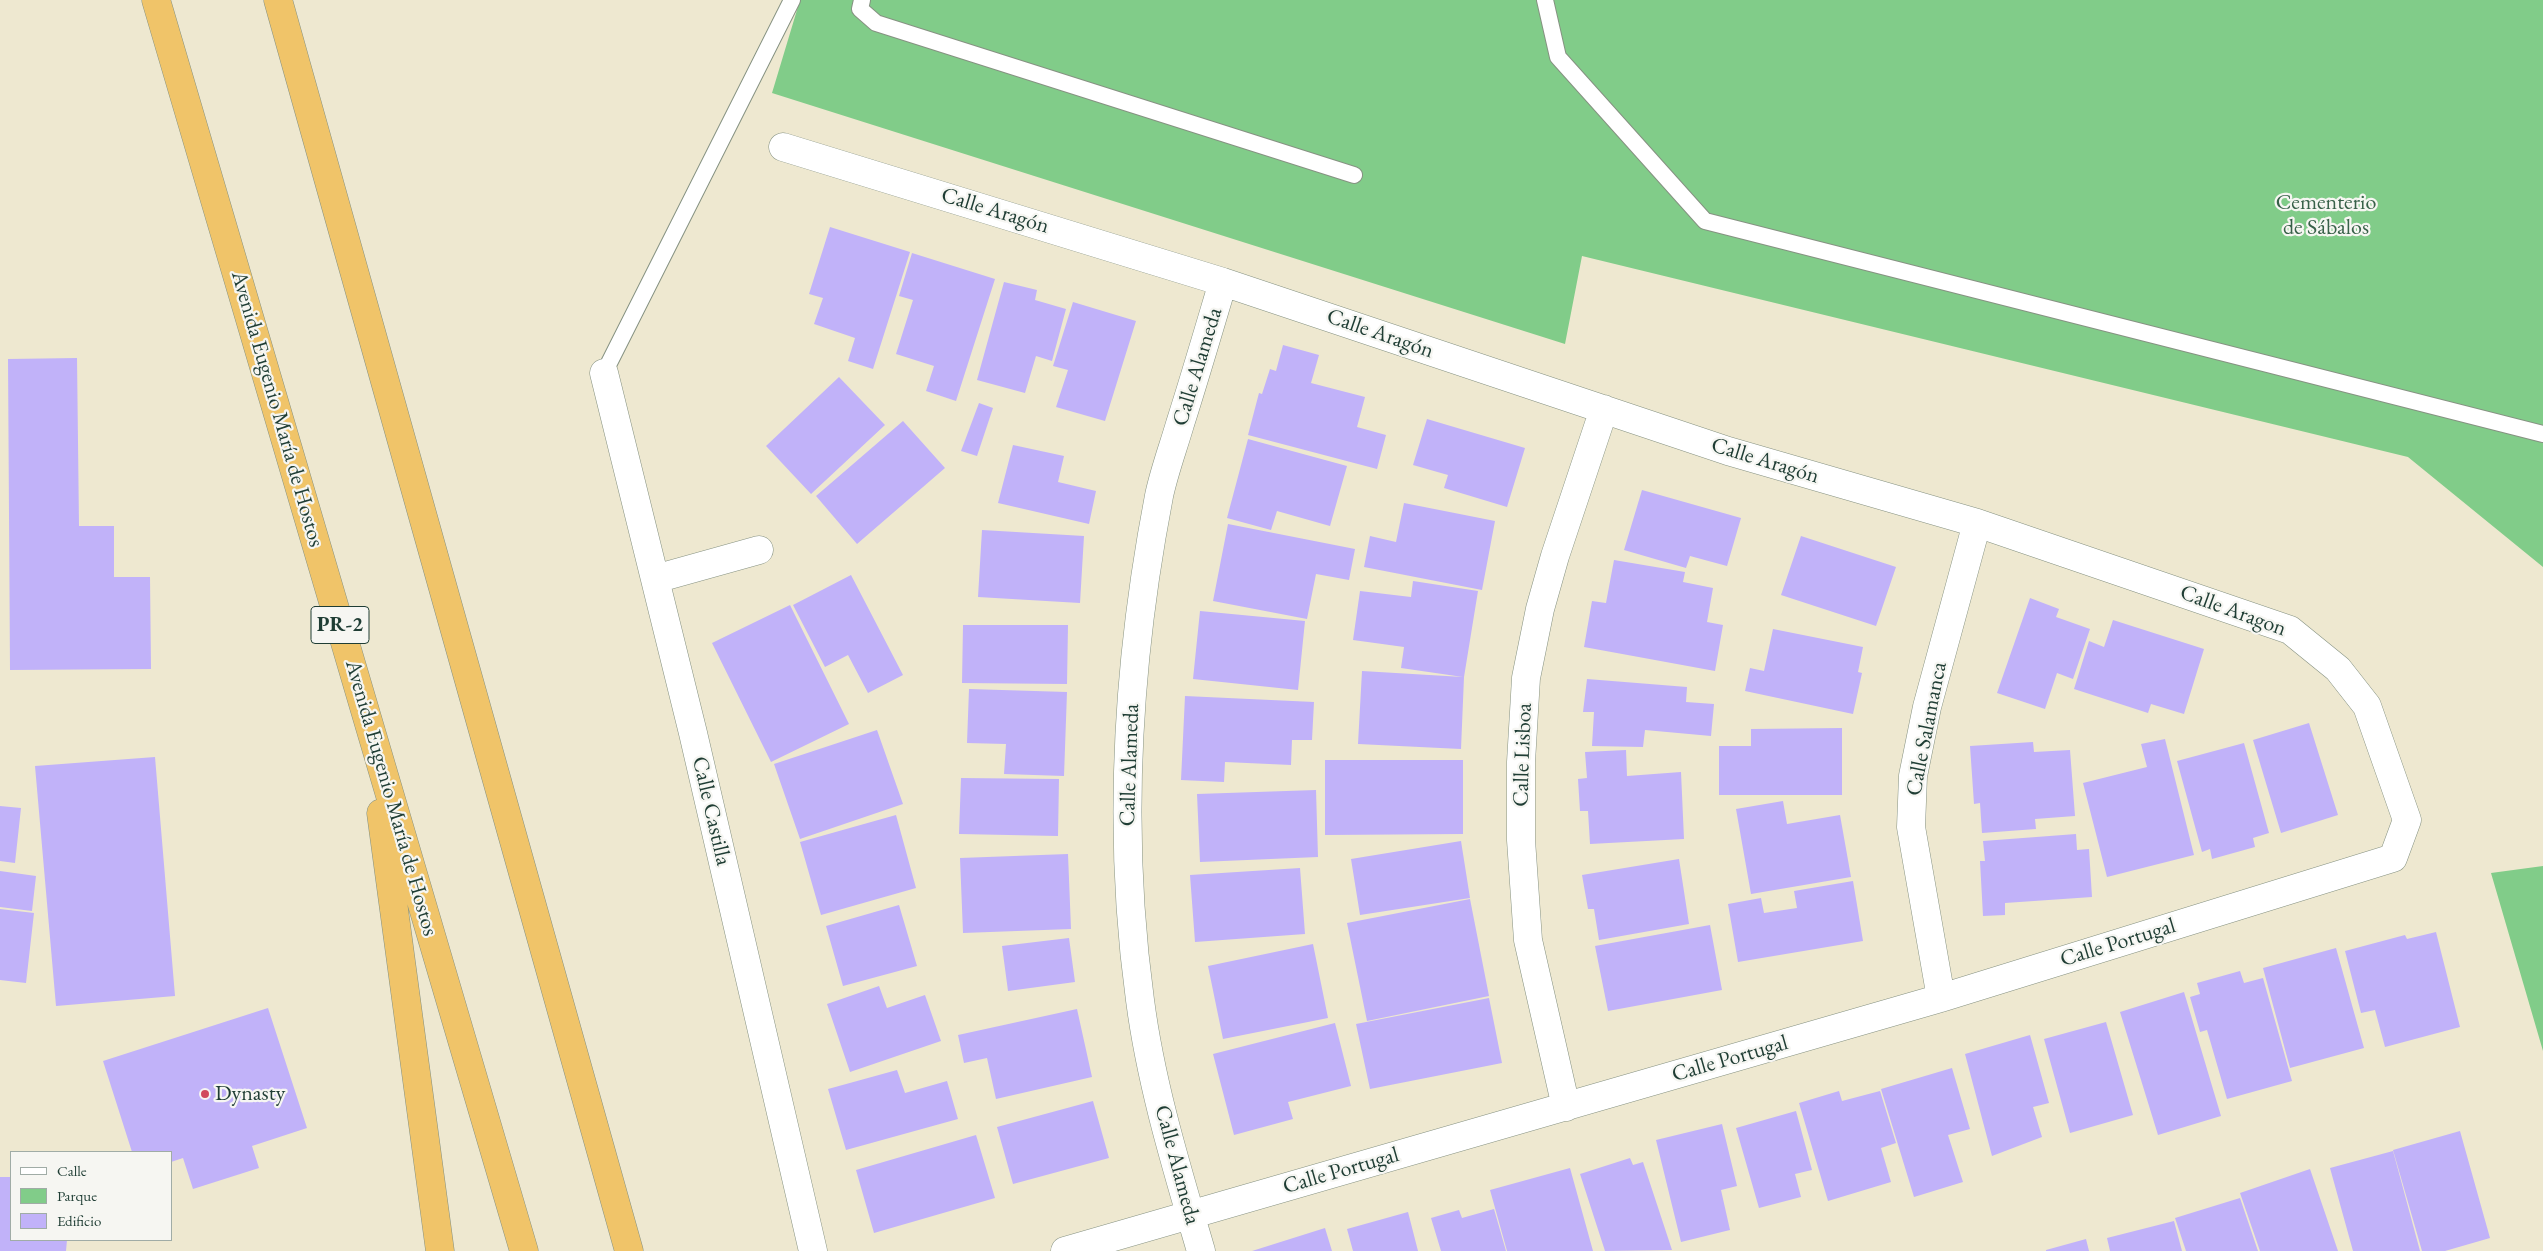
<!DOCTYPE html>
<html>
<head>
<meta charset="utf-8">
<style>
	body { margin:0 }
	#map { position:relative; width:2543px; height:1251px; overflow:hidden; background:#eee8d0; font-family:"EB Garamond",serif }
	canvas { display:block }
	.legend { position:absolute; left:10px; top:1151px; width:162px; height:90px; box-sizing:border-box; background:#f6f6f2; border:1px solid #a0aca6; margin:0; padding:6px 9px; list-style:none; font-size:15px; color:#1f3d34 }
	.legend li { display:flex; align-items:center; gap:10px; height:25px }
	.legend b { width:25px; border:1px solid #a0aca6 }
</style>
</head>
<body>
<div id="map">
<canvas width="2543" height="1251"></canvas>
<ul class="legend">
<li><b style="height:6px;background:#fff"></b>Calle</li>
<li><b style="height:14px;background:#81cc89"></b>Parque</li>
<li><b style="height:14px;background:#c1b2f9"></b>Edificio</li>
</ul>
</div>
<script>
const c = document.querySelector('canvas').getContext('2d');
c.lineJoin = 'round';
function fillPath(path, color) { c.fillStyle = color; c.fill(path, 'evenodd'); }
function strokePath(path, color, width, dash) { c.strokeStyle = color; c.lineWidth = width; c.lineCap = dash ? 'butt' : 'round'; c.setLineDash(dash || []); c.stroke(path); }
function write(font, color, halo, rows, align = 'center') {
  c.font = font + ' "EB Garamond",serif'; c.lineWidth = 4.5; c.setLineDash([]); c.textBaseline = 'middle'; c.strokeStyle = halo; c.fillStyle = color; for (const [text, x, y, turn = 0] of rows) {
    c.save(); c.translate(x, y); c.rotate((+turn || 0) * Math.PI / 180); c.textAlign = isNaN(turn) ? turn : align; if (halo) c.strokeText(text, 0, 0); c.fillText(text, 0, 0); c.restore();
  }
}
const green = new Path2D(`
	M800,0H2543V567L2408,457L1582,256L1565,344L772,93Z
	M2543,866V1051L2491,873Z`);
const building = new Path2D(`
	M830,227L910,252L873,369L848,361L855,338L814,324L823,298L809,294Z
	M912,253L995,279L956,401L926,391L934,366L896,354L913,300L899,296Z
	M1004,282L1037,290L1035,300L1066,309L1052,361L1036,356L1025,393L977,380Z
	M1073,302L1136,321L1105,421L1056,407L1068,370L1053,366Z
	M1283,345L1319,355L1311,383L1365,397L1357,427L1386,435L1377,469L1248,435L1259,393L1262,394L1270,369L1276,371Z
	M77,358L79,526H114V577H150L151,669L10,670L8,359Z
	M839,377L885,425L811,494L766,446Z
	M979,403L993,408L977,456L961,451Z
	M1427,419L1525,448L1507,507L1444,488L1448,475L1413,465Z
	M903,421L945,468L857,544L816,496Z
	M1248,439L1347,466L1330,526L1277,511L1271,530L1227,518Z
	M1013,445L1064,456L1058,482L1096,491L1089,524L998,503Z
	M1642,490L1741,518L1727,566L1690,556L1686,568L1624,550Z
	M1404,503L1495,521L1482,590L1364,567L1370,536L1396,542Z
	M1228,524L1355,549L1349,580L1316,574L1307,619L1213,601Z
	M982,530L1084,536L1080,603L978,597Z
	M1801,536L1896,567L1876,626L1781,595Z
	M1614,560L1685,572L1683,582L1713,588L1707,622L1723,625L1715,671L1584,647L1592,601L1606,603Z
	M851,575L903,675L868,693L848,655L825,667L793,605Z
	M1413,581L1478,591L1464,677L1461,749L1358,744L1362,671L1463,677L1401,668L1404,647L1353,640L1360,591L1411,597Z
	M2030,598L2059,609L2056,617L2090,629L2073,679L2057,673L2045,709L1997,693Z
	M790,605L849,724L771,762L712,643Z
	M1200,611L1305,621L1298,690L1193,679Z
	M2113,620L2204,649L2184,714L2151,704L2148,713L2074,689L2089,641L2104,647Z
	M963,625H1068L1067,684L962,683Z
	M1773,629L1863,647L1858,672L1862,673L1853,714L1745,691L1750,668L1764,671Z
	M1587,679L1687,687L1686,702L1714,704L1711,736L1645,730L1643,747L1592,746L1594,712H1583Z
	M969,689L1067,692L1064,776L1004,774L1006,744L967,743Z
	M1185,696L1314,702L1312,740H1292L1291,765L1225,762L1224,782L1181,780Z
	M2309,723L2338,815L2281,833L2253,740Z
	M1842,728V795H1719V746H1751V729Z
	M877,730L903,804L800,839L774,764Z
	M2165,739L2194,855L2107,877L2083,783L2147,767L2141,744Z
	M2033,742L2034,752L2070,750L2075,816L2035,819L2036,829L1982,833L1980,803L1974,804L1970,746Z
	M2244,743L2269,833L2253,838L2255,847L2212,859L2210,849L2202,852L2177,761Z
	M1626,750L1627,776L1681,772L1684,839L1590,844L1588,811H1580L1578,779L1587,778L1585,752Z
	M155,757L175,996L56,1006L35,766Z
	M1325,760H1463V834L1325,835Z
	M961,778L1059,779L1058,836L959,834Z
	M1316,790L1318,857L1200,862L1197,794Z
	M1783,801L1787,824L1840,815L1851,877L1751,894L1736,809Z
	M0,806L21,808L15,863L0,861Z
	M896,815L916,888L821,915L800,842Z
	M2076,834L2077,850L2089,849L2092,897L2005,903V915L1983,916L1980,861H1985L1983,841Z
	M1461,841L1470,898L1360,915L1351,859Z
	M1068,854L1071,929L963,933L960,858Z
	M1679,859L1689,924L1599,940L1594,909H1588L1582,875Z
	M1300,868L1305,934L1195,942L1190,875Z
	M0,871L36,876L32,911L0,907Z
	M1853,881L1863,941L1738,962L1728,904L1761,898L1764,913L1797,908L1794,891Z
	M1470,899L1489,996L1367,1021L1347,923Z
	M899,905L917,966L843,986L826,926Z
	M0,909L34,913L26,983L0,980Z
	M1710,925L1722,990L1608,1011L1595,946Z
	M2436,932L2460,1027L2385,1047L2375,1010L2361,1013L2345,951L2405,935L2407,939Z
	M1069,938L1075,982L1008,991L1002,946Z
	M1313,944L1328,1018L1223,1039L1208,966Z
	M2336,948L2364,1048L2290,1068L2263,968Z
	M2240,971L2244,983L2263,978L2292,1081L2227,1099L2207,1030L2200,1032L2190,997L2200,994L2197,983Z
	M879,986L887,1008L925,995L941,1041L850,1072L827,1004Z
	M2184,992L2221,1116L2158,1135L2120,1012Z
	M1489,998L1502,1063L1370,1089L1356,1024Z
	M268,1008L307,1128L252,1146L259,1168L193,1189L183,1158L171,1162V1152H132L103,1061Z
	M1077,1009L1092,1077L996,1099L987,1058L964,1063L958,1035Z
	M2106,1022L2133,1115L2070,1133L2044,1039Z
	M1335,1023L1351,1086L1288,1102L1293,1119L1234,1135L1213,1054Z
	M2030,1035L2049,1103L2033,1107L2042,1137L1992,1156L1965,1054Z
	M1952,1068L1970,1129L1948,1135L1963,1182L1914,1197L1881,1089Z
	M897,1070L905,1093L947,1081L958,1119L846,1150L828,1089Z
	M1839,1091L1842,1101L1880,1091L1896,1143L1881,1148L1891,1182L1828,1201L1799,1103Z
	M1093,1101L1109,1158L1013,1184L997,1127Z
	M1796,1111L1812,1170L1795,1174L1801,1197L1759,1208L1736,1128Z
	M1722,1124L1737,1186L1721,1190L1730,1230L1681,1242L1656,1140Z
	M2460,1131L2490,1238L2445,1251H2422L2393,1150Z
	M976,1135L995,1198L874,1233L856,1170Z
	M2393,1151L2420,1251H2353L2330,1168Z
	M1630,1158L1633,1165L1643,1162L1672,1250L1605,1251L1580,1174Z
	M1570,1168L1593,1251H1507L1490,1190Z
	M2310,1169L2338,1251H2260L2240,1193Z
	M0,1177H11V1240H67L66,1251H0Z
	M2240,1198L2258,1251H2186L2175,1218Z
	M1494,1209L1506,1251H1441L1431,1218L1459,1210L1462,1218Z
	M1408,1212L1418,1251H1353L1347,1229Z
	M2174,1221L2182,1251H2110L2107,1238Z
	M1325,1228L1332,1251H1252Z
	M2086,1239L2089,1251H2046V1250Z`);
const service = new Path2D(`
	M862,0L860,9L876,23L1354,175
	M1545,0L1558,57L1705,221L2543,434
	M604,373L792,0`);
const minor = new Path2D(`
	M783,147L1223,282L1728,451L1977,523L2290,630L2338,669L2367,706L2407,820L2393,858L1941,998L1065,1251
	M604,373L693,733L813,1251
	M655,579L759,550
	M1941,998L1911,827L1913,776L1927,707L1977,523
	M1566,1107L1528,940L1521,840V762L1526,678L1540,609L1555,556L1604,409
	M1201,1251C1177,1169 1151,1085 1140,1000C1117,832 1127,662 1159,496C1164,472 1173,448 1180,424C1195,377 1209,329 1223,282`);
const trunk = new Path2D(`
	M156,0L524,1251
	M278,0L629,1251
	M381,813L440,1251`);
const markers = [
	[205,1094,5,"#d1495b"]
];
const shields = [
	[340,625,58]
];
const shieldNames = [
	["PR-2",340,625]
];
const parkNames = [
	["Cementerio",2326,203],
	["de Sábalos",2326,228]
];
const streetNames = [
	["Calle Aragón",995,211,17],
	["Calle Aragón",1380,334,19],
	["Calle Alameda",1198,367,-73],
	["Avenida Eugenio María de Hostos",277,409,74],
	["Calle Aragón",1765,461,17],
	["Calle Aragon",2233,611,20],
	["Calle Salamanca",1927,729,-79],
	["Calle Lisboa",1523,755,-88],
	["Calle Alameda",1130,765,-88],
	["Avenida Eugenio María de Hostos",391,798,74],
	["Calle Castilla",711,811,77],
	["Calle Portugal",2118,943,-17],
	["Calle Portugal",1730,1059,-16],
	["Calle Alameda",1177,1165,75],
	["Calle Portugal",1341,1171,-16]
];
const poiNames = [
	["Dynasty",215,1094]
];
fillPath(green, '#81cc89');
fillPath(building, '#c1b2f9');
strokePath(service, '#869282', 18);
strokePath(minor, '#869282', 29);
strokePath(trunk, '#869282', 29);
strokePath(service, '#fff', 16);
strokePath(minor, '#fff', 28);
strokePath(trunk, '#f0c469', 28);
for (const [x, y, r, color] of markers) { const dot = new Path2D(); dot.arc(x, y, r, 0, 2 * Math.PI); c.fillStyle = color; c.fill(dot); strokePath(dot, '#f6f6f2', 2); }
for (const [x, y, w] of shields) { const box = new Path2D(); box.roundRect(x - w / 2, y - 18.5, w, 37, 4); c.fillStyle = '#f6f6f2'; c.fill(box); strokePath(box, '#1f3d34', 1); }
write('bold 21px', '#1f3d34', null, shieldNames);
write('22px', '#386149', '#f6f6f2', parkNames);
write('22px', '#1f3d34', '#f6f6f2', streetNames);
write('22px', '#1f3d34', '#f6f6f2', poiNames, 'left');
</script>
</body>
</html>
